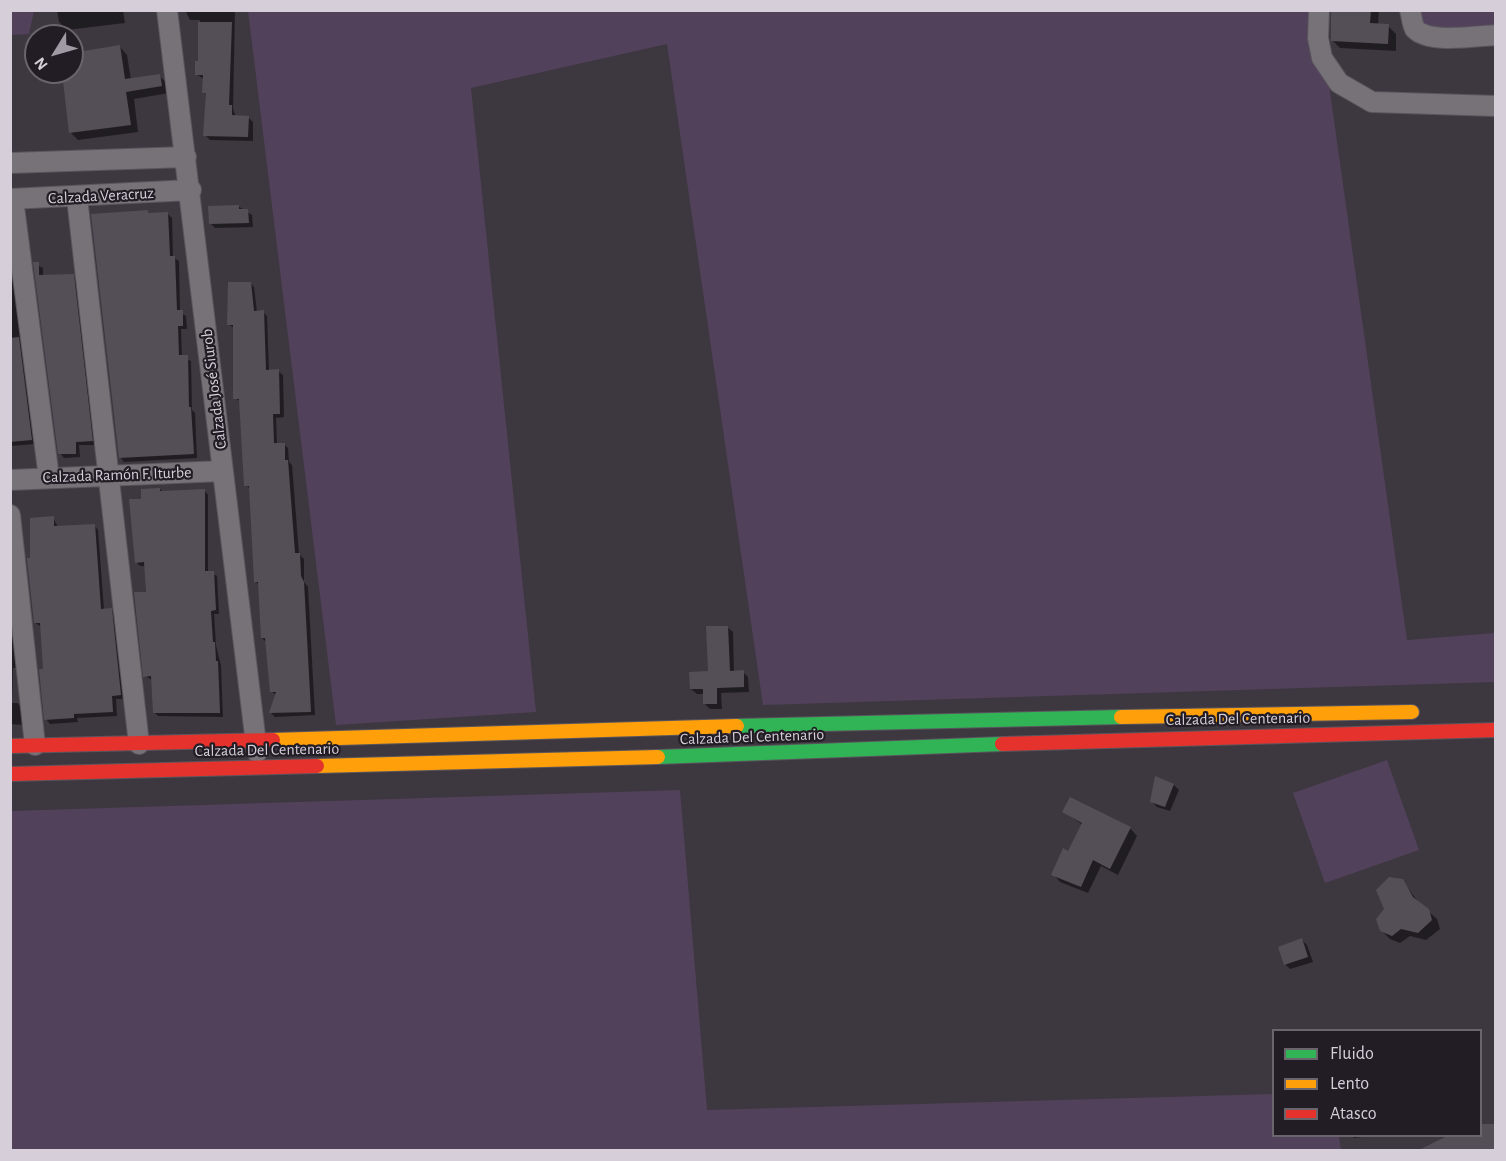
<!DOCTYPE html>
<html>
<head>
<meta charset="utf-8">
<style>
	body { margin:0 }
	#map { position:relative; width:1506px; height:1161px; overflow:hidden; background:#3d3740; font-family:"Alegreya Sans",sans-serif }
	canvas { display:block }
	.frame { position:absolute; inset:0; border:12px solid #d6cfda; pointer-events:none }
	.legend { position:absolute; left:1272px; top:1029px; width:210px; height:108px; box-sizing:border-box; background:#221d25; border:2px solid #6a646d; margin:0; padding:8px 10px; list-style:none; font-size:18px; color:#d6cfda }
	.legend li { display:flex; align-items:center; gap:12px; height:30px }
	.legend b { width:30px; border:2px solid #6a646d }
	.north { position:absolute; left:24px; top:24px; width:60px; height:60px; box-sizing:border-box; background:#221d25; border:2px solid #6a646d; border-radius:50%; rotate:233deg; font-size:16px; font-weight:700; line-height:24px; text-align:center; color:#d6cfda }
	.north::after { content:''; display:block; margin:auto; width:21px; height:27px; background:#a09aa4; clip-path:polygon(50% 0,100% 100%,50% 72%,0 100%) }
</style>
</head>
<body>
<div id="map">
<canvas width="1506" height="1161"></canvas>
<div class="frame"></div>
<ul class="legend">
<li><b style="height:8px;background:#30b455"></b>Fluido</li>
<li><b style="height:8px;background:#ff9f0a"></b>Lento</li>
<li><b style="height:8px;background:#e5322d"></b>Atasco</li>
</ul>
<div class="north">N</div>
</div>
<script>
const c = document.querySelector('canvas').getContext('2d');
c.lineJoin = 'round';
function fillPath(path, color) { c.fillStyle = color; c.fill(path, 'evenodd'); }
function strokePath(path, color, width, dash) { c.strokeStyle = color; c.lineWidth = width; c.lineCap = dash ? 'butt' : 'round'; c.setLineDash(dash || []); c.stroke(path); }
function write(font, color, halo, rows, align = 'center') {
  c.font = font + ' "Alegreya Sans",sans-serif'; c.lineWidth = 4.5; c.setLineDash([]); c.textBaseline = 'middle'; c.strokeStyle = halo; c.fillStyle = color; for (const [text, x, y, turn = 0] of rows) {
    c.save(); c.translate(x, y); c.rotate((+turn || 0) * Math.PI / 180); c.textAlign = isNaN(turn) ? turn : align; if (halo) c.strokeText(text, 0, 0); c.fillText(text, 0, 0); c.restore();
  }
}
const green = new Path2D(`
	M11,10L34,11L29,34L11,35Z
	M248,11H1327L1325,56L1407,640L1495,633V682L763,705L667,44L471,88L536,712L336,725Z
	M1420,11H1495V28L1425,29L1420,18Z
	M1387,760L1419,850L1325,883L1293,793Z
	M680,790L707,1110L1273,1094L1274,1136H1339L1341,1150H11V811Z`);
const shadow = new Path2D(`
	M57,10H123L125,23L67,30L59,22Z
	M185,10H235L233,109L236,117H248L253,122V141L210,140L205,135L208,96L204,92V79L196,74L200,63V20H190Z
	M1332,10H1379L1378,25L1388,26L1396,34V51L1340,48L1332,40Z
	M120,47L127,55L131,80L159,76L167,83L169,93L134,99L138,132L78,140L70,132L63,72H72V54Z
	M238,206L252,215L253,227L215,228L210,223Z
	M147,212L150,215L168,214L172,218L173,257L179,261L180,312L186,316L187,329H181L182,357L191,361L192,410L195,413L197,458L124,462L120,457Z
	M10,264L12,266L35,444L10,446Z
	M35,264L43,268V276H73L77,280L96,445H79L80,457L64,458L60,453Z
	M250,283L254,287L257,312H263L267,316L269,371H278L283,375L284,417L276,418L277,444H284L288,448L289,462L292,465L299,554L304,559V582L308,587L315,715L275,717L271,713L277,696L272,692L267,643L262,638L259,585L255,581L250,489L246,485L241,402L235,398L234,328L228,324L229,284Z
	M160,489L163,492L205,491L208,495V572L217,576L219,614H214L216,645L221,666L223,717L158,716L154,712L152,680L145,676L146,566H140L136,562L143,500Z
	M53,518L58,527L94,525L98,530L104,610H111L115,614L125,699H116L117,716L77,718L78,722L50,724L46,719L42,627L35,623L32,559Z
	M10,604L17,668H13L12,703H18L22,708L24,725L10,724Z
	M727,627L733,632L734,672H743L748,677L749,692L721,693L722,709H710L705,704L704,694H697L691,689L709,673Z
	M1156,778L1174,785L1179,790L1170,811L1157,807L1152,802Z
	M1064,812L1130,828L1137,836L1118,875L1101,866L1088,893L1060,882L1053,874L1069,853L1083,825Z
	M1402,880L1419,903L1437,919L1440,929L1426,940L1410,936L1400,943L1390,939L1381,930L1385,909Z
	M1302,940L1307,945L1313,962L1290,969L1285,964Z
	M1496,1125V1150H1428L1452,1136H1480Z
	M1352,1136H1371L1354,1138Z`);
const building = new Path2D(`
	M1331,10H1371L1370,23L1389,24L1388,44L1331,41Z
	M198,22H232L229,105H232V115L249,116L248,137L203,136L206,93H202L203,75H195V61H198Z
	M120,45L125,79L160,74L162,86L126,92L131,125L69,133L62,72H72V53Z
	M239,205V209H248L249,223L209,224L208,206Z
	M148,210V213L168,212L170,256H175L177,310H183V326H178L179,355H188L189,407H191L194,454L119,458L91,214Z
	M33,262H39V275L74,274L93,441L76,442V454H58Z
	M228,282H251L254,311L264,310L266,370L279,369L280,414H273L274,443H285V460H288L295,553H300L301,576L304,582L311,712L269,713L276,692H270L265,638H261L258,582H254L249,486H244L239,399H233V325H227Z
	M19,337L32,440L10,442V338Z
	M160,488V491L205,489V571H214L216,610L211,611L213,642H215L216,661H218L220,713H153L151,676L143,677L134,592H146L144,562L135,563L129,499H141V489Z
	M54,516V526L95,524L101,609L112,608L121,695L112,696L113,712L74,714V718L44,720L39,669H43L40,623H34L27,558H30V518Z
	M706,626H728L730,671L744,670V687L717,688V704H703V689H690L689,672L708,671Z
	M1155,776L1174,784L1165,807L1150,802Z
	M1070,797L1131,827L1110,869L1093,860L1081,887L1051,875L1063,848L1068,851L1082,823L1062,812Z
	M1389,877L1403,879L1413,897L1429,909L1432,920L1418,933L1401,929L1392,936L1380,931L1376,919L1384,909L1376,890Z
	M1302,938L1308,957L1284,965L1278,947Z
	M1480,1124H1496V1150H1419L1447,1136H1480Z`);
const street = new Path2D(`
	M167,10L257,752
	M1319,10L1318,38L1322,58L1339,83L1372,102L1496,106
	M1410,10C1412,17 1412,24 1415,29C1429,44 1476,36 1496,35
	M10,163L186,157
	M77,198L139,744
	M10,199L191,190
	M13,199L49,478
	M10,480L223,471
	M10,515L35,745`);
const fast = new Path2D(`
	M737,726L1121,717
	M658,757L1002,744`);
const slow = new Path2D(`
	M1121,717L1412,712
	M273,740L737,726
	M317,766L658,757`);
const jam = new Path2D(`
	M1002,744L1496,730
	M10,746L273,740
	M10,774L317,766`);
const streetNames = [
	["Calzada Veracruz",101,196,-3],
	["Calzada José Siurob",214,389,-97],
	["Calzada Ramón F. Iturbe",117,475,-2],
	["Calzada Del Centenario",1238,719,-1],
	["Calzada Del Centenario",752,737,-2],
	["Calzada Del Centenario",267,750,-1]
];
fillPath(green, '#52415a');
fillPath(shadow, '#0007');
fillPath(building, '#544f57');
strokePath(street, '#5a555d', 22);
strokePath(fast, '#5a555d', 16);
strokePath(slow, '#5a555d', 16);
strokePath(jam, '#5a555d', 16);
strokePath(street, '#767278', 20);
strokePath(fast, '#30b455', 14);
strokePath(slow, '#ff9f0a', 14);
strokePath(jam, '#e5322d', 14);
write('16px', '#d6cfda', '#221d25', streetNames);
</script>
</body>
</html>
